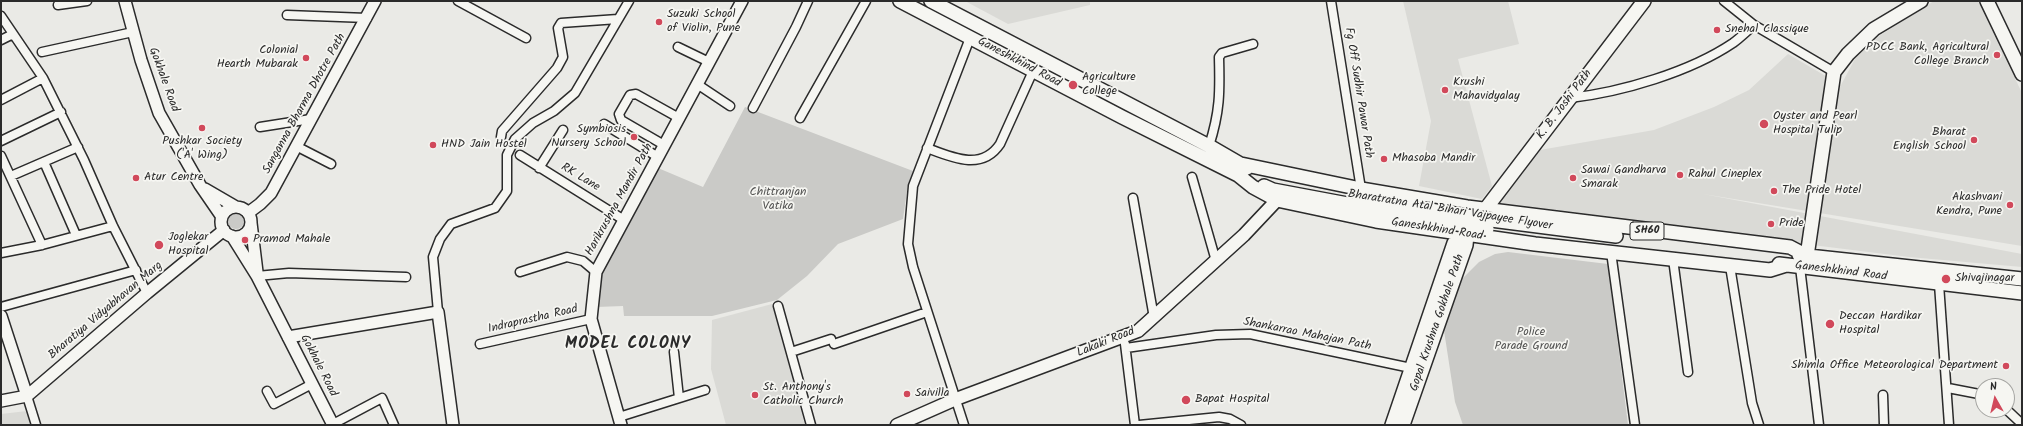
<!DOCTYPE html>
<html>
<head>
<meta charset="utf-8">
<style>
	body { margin:0 }
	#map { position:relative; width:2023px; height:426px; overflow:hidden; background:#eaeae6; font-family:Kalam,sans-serif }
	canvas { display:block }
	.frame { position:absolute; inset:0; border:2px solid #2b2b2b; pointer-events:none }
	.north { position:absolute; left:1975px; top:378px; width:40px; height:40px; box-sizing:border-box; background:#f6f6f2; border:1px solid #a5a5a2; border-radius:50%; rotate:352deg; font-size:11px; font-weight:700; line-height:16px; text-align:center; color:#2b2b2b }
	.north::after { content:''; display:block; margin:auto; width:14px; height:18px; background:#d1495b; clip-path:polygon(50% 0,100% 100%,50% 72%,0 100%) }
</style>
</head>
<body>
<div id="map">
<canvas width="2023" height="426"></canvas>
<div class="frame"></div>
<div class="north">N</div>
</div>
<script>
const c = document.querySelector('canvas').getContext('2d');
c.lineJoin = 'round';
function fillPath(path, color) { c.fillStyle = color; c.fill(path, 'evenodd'); }
function strokePath(path, color, width, dash) { c.strokeStyle = color; c.lineWidth = width; c.lineCap = dash ? 'butt' : 'round'; c.setLineDash(dash || []); c.stroke(path); }
function write(font, color, halo, rows, align = 'center') {
  c.font = font + ' Kalam,sans-serif'; c.lineWidth = 3.5; c.setLineDash([]); c.textBaseline = 'middle'; c.strokeStyle = halo; c.fillStyle = color; for (const [text, x, y, turn = 0] of rows) {
    c.save(); c.translate(x, y); c.rotate((+turn || 0) * Math.PI / 180); c.textAlign = isNaN(turn) ? turn : align; if (halo) c.strokeText(text, 0, 0); c.fillText(text, 0, 0); c.restore();
  }
}
const built = new Path2D(`
	M965,1H1090V5L1008,24Z
	M1403,1H1508L1519,44L1458,59L1492,186L1482,199L1419,186L1431,121Z
	M1934,1H1978L2022,93V246L1703,194L2022,254V267L1909,257L1497,206L1540,150L1654,130L1714,107L1749,90L1788,54L1841,85L1856,57L1879,36Z
	M772,304L805,425H726L711,369L712,320Z
	M27,411L30,425H1V414Z`);
const green = new Path2D(`
	M745,107L913,171L908,184L903,219L838,244L807,276L777,300L712,316H624L623,306L596,307L601,274L658,168L703,187Z
	M228 221a8 8 0 1 1 16 0a8 8 0 1 1-16 0Z
	M1508,252L1608,264L1628,425H1463L1455,402L1443,324L1463,278L1479,262L1495,254Z`);
const minor = new Path2D(`
	M458,1L526,38
	M1331,1L1361,189
	M1724,1L1754,25L1834,72
	M58,5L87,1
	M287,15L367,18
	M1,16L43,78L84,160L113,226L147,293
	M1,40L13,34
	M678,47L709,62
	M42,52L133,32
	M697,84L730,106
	M1570,98C1622,92 1690,72 1733,43C1740,38 1747,31 1754,25
	M1,100L43,78
	M753,108L796,27L808,1
	M800,118L866,1
	M604,124L658,157
	M260,127L311,119
	M501,137L502,131L557,68L563,57L558,28L561,23L618,19
	M1,141L61,112
	M664,145L621,120L619,114L630,95L636,94L679,118
	M296,146L331,164
	M1209,146C1220,112 1220,92 1219,57L1222,53L1253,44
	M927,148C953,158 982,171 1000,144L1033,71
	M520,155L624,220
	M1,156L42,245
	M44,162L76,235
	M539,168L563,130
	M11,176L78,147
	M1192,177L1216,261
	M1133,198L1154,318
	M1611,252L1635,425
	M1,253L42,245L113,226
	M1673,259L1688,372
	M1730,266L1752,403L1759,425
	M1800,267L1819,425
	M520,272L567,257L583,261L596,272
	M257,276L289,273L406,277
	M1939,284L1949,425
	M778,306L811,425
	M1,307L136,270
	M438,312L433,257L440,239L451,224L495,208L507,191V155L515,139L533,123L554,111L575,93L629,1
	M480,344L591,319
	M834,344L927,312
	M1125,344L1135,425
	M1126,348L1216,335L1250,334L1411,368
	M674,352L679,398
	M791,352L831,339
	M1948,388L1979,394L1983,396
	M267,391L274,404L312,384
	M1883,395L1884,425
	M27,396L36,425
	M2007,410L2022,424
	M619,417L705,390
	M333,424L382,398L394,425
	M964,425L913,267L908,244L913,186L970,38
	M1139,425L1219,417L1230,419L1241,425`);
const tertiary = new Path2D(`
	M125,1L141,60L159,113L200,185L222,217
	M205,189L236,207
	M221 222a15 15 0 1 1 30 0a15 15 0 1 1-30 0Z
	M248,213L260,204L271,193L375,1
	M251,223L257,272
	M232,236L257,276L333,425
	M1,316L27,396
	M288,337L438,312L453,425
	M1,401L27,396L147,293L224,230
	M621,425L591,319L596,272L742,1`);
const secondary = new Path2D(`
	M897,425L956,399L1138,331L1244,235L1277,200`);
const primary = new Path2D(`
	M900,1L1122,117L1238,175L1253,187L1277,200L1376,221L1535,244L1770,270L1786,265
	M931,1L1209,146L1247,168
	M1987,1L2022,74
	M1241,164L1361,189L1467,207L1790,247L1807,256
	M1264,186L1273,190L1422,218
	M1359,197L1424,209
	M1481,215L1644,1
	M1491,220L1616,236
	M1799,255L2022,279
	M1807,256L1834,72L1848,54L1874,29L1921,1
	M1779,264L2022,293
	M1392,425L1454,243L1469,232
	M1403,425L1466,245L1467,235`);
const primaryBridge = new Path2D(`
	M1424,209L1491,220
	M1422,218L1487,229`);
const markers = [
	[659,22,4,"#d1495b"],
	[1717,30,4,"#d1495b"],
	[1997,55,4,"#d1495b"],
	[306,58,4,"#d1495b"],
	[1073,85,5,"#d1495b"],
	[1445,90,4,"#d1495b"],
	[1764,124,5,"#d1495b"],
	[202,128,4,"#d1495b"],
	[634,137,4,"#d1495b"],
	[1974,140,4,"#d1495b"],
	[433,145,4,"#d1495b"],
	[1384,159,4,"#d1495b"],
	[1680,175,4,"#d1495b"],
	[136,178,4,"#d1495b"],
	[1573,178,4,"#d1495b"],
	[1774,191,4,"#d1495b"],
	[2010,205,4,"#d1495b"],
	[1771,224,4,"#d1495b"],
	[245,240,4,"#d1495b"],
	[159,245,5,"#d1495b"],
	[1946,279,5,"#d1495b"],
	[1830,324,5,"#d1495b"],
	[2006,366,4,"#d1495b"],
	[907,394,4,"#d1495b"],
	[755,395,4,"#d1495b"],
	[1186,400,5,"#d1495b"]
];
const shields = [
	[1647,231,34]
];
const shieldNames = [
	["SH60",1647,231]
];
const poiNames = [
	["Suzuki School",667,15],
	["of Violin, Pune",667,29],
	["Snehal Classique",1725,30],
	["PDCC Bank, Agricultural",1989,48,"right"],
	["College Branch",1989,62,"right"],
	["Colonial",298,51,"right"],
	["Hearth Mubarak",298,65,"right"],
	["Agriculture",1082,78],
	["College",1082,92],
	["Krushi",1453,83],
	["Mahavidyalay",1453,97],
	["Oyster and Pearl",1773,117],
	["Hospital Tulip",1773,131],
	["Symbiosis",626,130,"right"],
	["Nursery School",626,144,"right"],
	["Bharat",1966,133,"right"],
	["English School",1966,147,"right"],
	["Pushkar Society",202,142,"center"],
	["('A' Wing)",202,156,"center"],
	["HND Jain Hostel",441,145],
	["Mhasoba Mandir",1392,159],
	["Sawai Gandharva",1581,171],
	["Smarak",1581,185],
	["Rahul Cineplex",1688,175],
	["Atur Centre",144,178],
	["The Pride Hotel",1782,191],
	["Akashvani",2002,198,"right"],
	["Kendra, Pune",2002,212,"right"],
	["Pride",1779,224],
	["Joglekar",168,238],
	["Hospital",168,252],
	["Pramod Mahale",253,240],
	["Shivajinagar",1955,279],
	["Deccan Hardikar",1839,317],
	["Hospital",1839,331],
	["Shimla Office Meteorological Department",1998,366,"right"],
	["St. Anthony's",763,388],
	["Catholic Church",763,402],
	["Saivilla",915,394],
	["Bapat Hospital",1195,400]
];
const streetNames = [
	["Ganeshkhind Road",1019,63,28],
	["Gokhale Road",163,80,70],
	["Fg Off Sudhir Pawar Path",1358,93,81],
	["Sanganna Bharma Dhotre Path",305,104,-61],
	["K. B. Joshi Path",1565,105,-53],
	["RK Lane",580,178,31],
	["Harikrushna Mandir Path",620,200,-61],
	["Bharatratna Atal Bihari Vajpayee Flyover",1450,211,9],
	["Ganeshkhind Road",1437,230,9],
	["Ganeshkhind Road",1841,272,7],
	["Bharatiya Vidyabhavan Marg",106,311,-40],
	["Indraprastha Road",533,320,-13],
	["Gopal Krushna Gokhale Path",1438,323,-71],
	["Shankarrao Mahajan Path",1307,335,11],
	["Lakaki Road",1106,343,-22],
	["Gokhale Road",318,366,63]
];
const parkNames = [
	["Chittranjan",778,193],
	["Vatika",778,207],
	["Police",1531,333],
	["Parade Ground",1531,347]
];
const districtNames = [
	["MODEL COLONY",628,345]
];
fillPath(built, '#dadad6');
fillPath(green, '#cacac7');
strokePath(minor, '#2b2b2b', 11);
strokePath(tertiary, '#2b2b2b', 14);
strokePath(secondary, '#2b2b2b', 15);
strokePath(primary, '#2b2b2b', 16);
strokePath(minor, '#f6f6f2', 8);
strokePath(tertiary, '#f6f6f2', 11);
strokePath(secondary, '#f6f6f2', 12);
strokePath(primary, '#f6f6f2', 13);
strokePath(primaryBridge, '#2b2b2b', 16, []);
strokePath(primaryBridge, '#f6f6f2', 13);
for (const [x, y, r, color] of markers) { const dot = new Path2D(); dot.arc(x, y, r, 0, 2 * Math.PI); c.fillStyle = color; c.fill(dot); strokePath(dot, '#f6f6f2', 1.5); }
for (const [x, y, w] of shields) { const box = new Path2D(); box.roundRect(x - w / 2, y - 9, w, 18, 3); c.fillStyle = '#f6f6f2'; c.fill(box); strokePath(box, '#2b2b2b', 1); }
write('bold 11px', '#2b2b2b', null, shieldNames);
write('12px', '#2b2b2b', '#f6f6f2', poiNames, 'left');
write('12px', '#2b2b2b', '#f6f6f2', streetNames);
write('12px', '#535352', '#f6f6f2', parkNames);
c.letterSpacing = '1px';
write('bold 16px', '#2b2b2b', '#f6f6f2', districtNames);
c.letterSpacing = '0px';
</script>
</body>
</html>
